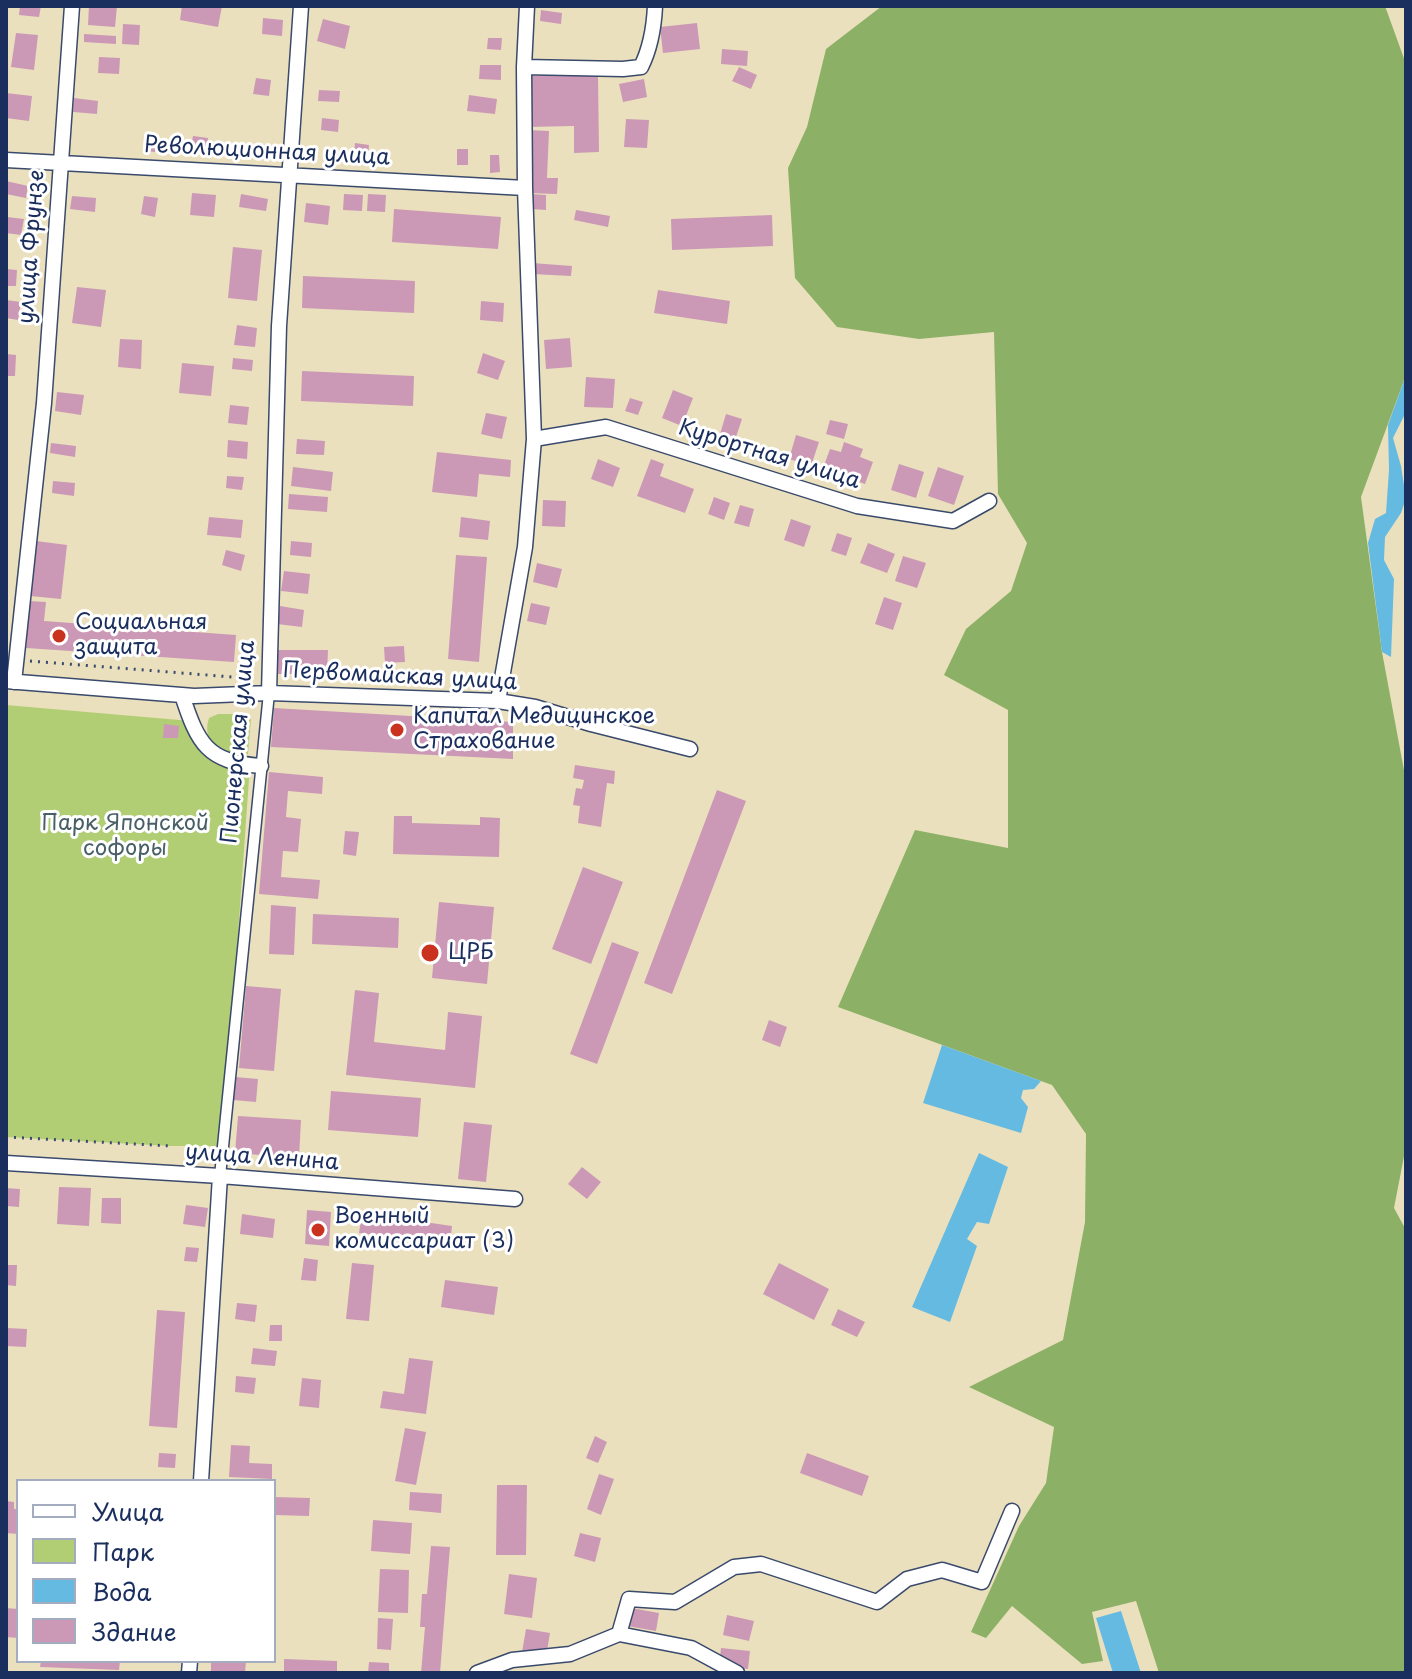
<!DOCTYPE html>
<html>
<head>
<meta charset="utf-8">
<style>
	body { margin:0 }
	#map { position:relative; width:1412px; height:1679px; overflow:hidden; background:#ebe0bd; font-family:"Playpen Sans",sans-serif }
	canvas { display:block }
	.frame { position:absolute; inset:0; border:8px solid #1b2f5e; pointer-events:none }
	.legend { position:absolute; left:16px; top:1479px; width:260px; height:184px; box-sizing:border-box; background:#fff; border:2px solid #a4acbf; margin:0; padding:10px 14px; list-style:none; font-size:24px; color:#1b2f5e }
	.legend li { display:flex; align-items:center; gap:16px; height:40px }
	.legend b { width:40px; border:2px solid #a4acbf }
</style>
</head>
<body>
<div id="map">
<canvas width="1412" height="1679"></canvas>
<div class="frame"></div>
<ul class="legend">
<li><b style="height:10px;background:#fff"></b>Улица</li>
<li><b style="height:22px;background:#b1ce75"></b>Парк</li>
<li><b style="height:22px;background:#65bae2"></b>Вода</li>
<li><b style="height:22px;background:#cb99b5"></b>Здание</li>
</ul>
</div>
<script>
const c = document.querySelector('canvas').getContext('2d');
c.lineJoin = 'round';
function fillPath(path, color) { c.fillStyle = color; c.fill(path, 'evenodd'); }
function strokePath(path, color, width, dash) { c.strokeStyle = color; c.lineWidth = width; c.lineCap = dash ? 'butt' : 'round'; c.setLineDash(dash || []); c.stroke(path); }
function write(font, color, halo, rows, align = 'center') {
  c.font = font + ' "Playpen Sans",sans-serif'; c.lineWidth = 6; c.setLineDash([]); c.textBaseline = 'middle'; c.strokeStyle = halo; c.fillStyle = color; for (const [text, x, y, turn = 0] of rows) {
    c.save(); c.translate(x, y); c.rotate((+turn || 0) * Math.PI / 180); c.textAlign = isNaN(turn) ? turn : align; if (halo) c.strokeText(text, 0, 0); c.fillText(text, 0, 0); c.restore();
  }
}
const green = new Path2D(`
	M6,705L191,721L200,738L250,765L223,1146H171L6,1137Z
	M218,714H232L251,719L248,754C226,758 200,744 209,718Z`);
const forest = new Path2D(`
	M882,6H1385L1406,64V375L1361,497L1382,652L1406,781V940L1404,948L1406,962V1146L1394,1208L1406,1230V1673H1159L1136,1601L1092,1612L1103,1661L1082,1664L1012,1606L986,1638L971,1632L1019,1526L1046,1483L1054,1427L969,1387L1063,1340L1085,1222L1086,1134L1052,1085L838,1007L915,830L1008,848V710L944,675L966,629L1011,591L1027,543L998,494L994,332L919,339L837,327L795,278L788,168L807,127L826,49Z`);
const water = new Path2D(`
	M1406,375V412L1393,438L1401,466L1406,498L1401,513L1385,537L1384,560L1394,579L1391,657L1382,652L1368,543L1375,519L1386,513L1389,470L1388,425Z
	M942,1045L1041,1081L1034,1089L1023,1090L1021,1098L1028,1107L1021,1133L923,1103Z
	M979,1153L1008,1167L989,1224L977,1222L967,1239L977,1246L950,1322L912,1307Z
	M1121,1611L1141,1673H1113L1096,1618Z`);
const building = new Path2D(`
	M20,6H41L39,17L19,15Z
	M89,6H117L115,27L88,25Z
	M182,6H222L218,27L180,20Z
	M541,10L562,13L561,24L540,21Z
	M263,18L283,20L282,36L262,34Z
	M323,19L350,26L345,49L317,41Z
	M697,23L700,49L663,53L660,27Z
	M123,24L140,25L139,45L122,44Z
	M16,33L38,35L34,70L11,67Z
	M84,34L116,36V44L84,42Z
	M488,38H502L501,50L487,49Z
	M722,49L748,51L747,66L721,64Z
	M99,57L120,58L119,74L98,73Z
	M480,65H501V80L479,79Z
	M739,67L757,75L751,89L732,81Z
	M598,75L599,152L574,153V126L528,127L527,76Z
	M256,78L271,80L269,96L253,94Z
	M644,79L647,97L623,102L619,84Z
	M319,90L340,91L339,102L318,101Z
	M6,93L32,96L29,121L6,118Z
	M469,95L497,99L495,114L467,111Z
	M74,98L98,101L97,114L73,112Z
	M322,118L339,120L338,132L321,130Z
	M626,119L649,120L647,148L624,147Z
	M529,130L549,131L547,178H558L557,194L527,193Z
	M148,134L157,135L155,152L146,151Z
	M193,136L208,138L206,154L190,152Z
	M355,143L369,145L367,165L353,164Z
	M257,144L272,145L271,160H256Z
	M457,149H468V165H457Z
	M490,155H499L500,172L490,173Z
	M6,181L28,186L26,198L6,194Z
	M192,193L216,195L214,217L190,215Z
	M241,194L268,199L266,211L239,207Z
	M344,194L363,195L362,211L343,210Z
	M368,194L386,195L385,212L367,211Z
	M531,194L546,195V210L531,209Z
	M72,196L96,198L95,212L70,209Z
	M144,196L158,198L155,217L141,214Z
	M306,203L330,206L328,225L304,222Z
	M394,209L501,217L498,249L392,242Z
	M576,210L610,216L608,227L574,220Z
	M772,215L773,246L672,250L671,219Z
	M7,217L24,219L21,235L6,233Z
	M233,247L262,250L257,301L228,298Z
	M532,263L572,266L571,276L532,274Z
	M6,269L17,270L16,286H6Z
	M303,276L415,281L414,313L302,308Z
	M77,287L106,290L101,327L72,323Z
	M658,290L730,301L727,324L654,313Z
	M6,300L21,302L18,320L6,318Z
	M481,301L504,303L503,322L480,320Z
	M237,325L257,328L255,347L234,345Z
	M570,338L572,367L546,369L544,340Z
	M120,339L142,340L141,369L118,367Z
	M483,353L505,361L498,380L477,373Z
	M6,354L16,355L15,376H6Z
	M233,358L253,360L252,371L232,369Z
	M182,363L214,366L211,396L179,393Z
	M302,371L414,376L413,406L301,401Z
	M586,377L615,379L613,408L584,407Z
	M673,390L693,398L682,426L662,418Z
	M57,392L84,395L81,415L55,411Z
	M630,398L643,402L638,415L625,411Z
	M230,405L249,407L247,425L228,423Z
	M486,413L507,417L502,439L481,434Z
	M726,414L742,419L732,449L717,444Z
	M830,420L848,424L844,439L826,434Z
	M796,435L819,442L811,466L789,459Z
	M297,439L325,441L324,455L296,454Z
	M228,440L248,442L247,459L227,457Z
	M844,442L863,449L860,457L873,462L865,484L823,468L830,449L841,452Z
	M51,443L76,446L75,457L50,453Z
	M437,452L511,460L510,477L479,474L477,497L432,492Z
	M598,459L620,468L613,487L591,479Z
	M651,459L664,464L660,476L694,489L685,513L637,496Z
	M899,464L924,472L916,498L891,490Z
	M293,467L333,472L331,491L291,486Z
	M938,467L964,476L954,505L928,496Z
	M227,476L244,477L242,490L226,488Z
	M53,481L75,483L74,496L52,493Z
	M289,494L328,497L327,512L288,509Z
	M714,497L730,503L724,520L708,514Z
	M543,500L566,501L565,527L542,526Z
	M740,505L754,509L749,527L734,523Z
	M209,517L243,520L241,538L207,535Z
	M461,517L490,521L488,540L459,537Z
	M791,519L811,526L804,547L784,540Z
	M837,533L852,538L846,556L831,551Z
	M36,541L67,545L61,599L30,596Z
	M291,541L312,543L311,557L290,555Z
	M868,543L895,554L887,573L860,563Z
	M226,550L245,555L241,571L222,565Z
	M456,555L487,557L479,662L448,659Z
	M903,556L926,563L917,588L895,581Z
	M537,563L562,569L557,588L533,582Z
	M284,571L310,574L308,594L281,591Z
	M884,597L902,603L893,630L875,624Z
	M29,601L46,602L44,621L236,635L234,662L26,648Z
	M531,603L550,607L546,625L527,621Z
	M280,606L304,610L302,627L277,624Z
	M404,646L405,662L385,663L384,647Z
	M276,650H328L327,674H276Z
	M274,708L513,722V759L271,747Z
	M164,724L179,726L178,738H163Z
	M575,765L615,771L614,784L607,783L601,827L578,823L580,806L573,805L576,788L582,789L584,780L573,778Z
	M269,772L323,777L322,794L288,791L286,817L301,819L298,852L283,851L281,877L320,880L318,899L259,894Z
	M717,790L746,801L672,994L644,983Z
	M394,816H412V823L480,825V817L500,818L499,857L393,854Z
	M345,831L359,832L356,856L343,854Z
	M583,867L623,882L591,964L552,949Z
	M439,902L494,907L487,984L432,978Z
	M271,905L296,907L294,955L269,954Z
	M313,914L399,918L398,948L312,944Z
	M612,942L639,952L597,1064L570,1054Z
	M246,986L281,989L274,1071L239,1068Z
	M355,990L379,993L374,1042L445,1050L448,1012L482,1016L475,1088L346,1075Z
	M769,1020L787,1027L780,1047L762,1040Z
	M235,1077L258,1079L256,1102L233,1100Z
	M331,1091L421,1098L418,1137L328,1130Z
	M238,1116L301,1120L299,1158L235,1153Z
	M464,1122L492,1125L486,1182L458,1179Z
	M582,1167L601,1182L587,1199L568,1184Z
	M59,1187L91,1188L89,1226L57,1224Z
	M6,1188L20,1189L19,1207L6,1206Z
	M102,1198H121V1224L101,1223Z
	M186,1205L208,1208L205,1227L183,1224Z
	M307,1210L331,1212L329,1246L305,1244Z
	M362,1213L452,1226L450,1245L359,1233Z
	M242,1214L275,1219L273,1238L240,1234Z
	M186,1247L199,1248L197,1262L184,1261Z
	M304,1258L318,1260L316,1281L301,1280Z
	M352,1263L374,1265L369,1321L346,1319Z
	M779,1263L829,1289L814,1320L763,1294Z
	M6,1265H17L16,1286L6,1285Z
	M445,1280L498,1287L494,1315L441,1307Z
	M237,1303L257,1305L255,1322L235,1319Z
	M838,1309L865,1322L857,1337L831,1325Z
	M157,1310L185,1312L177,1428L149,1426Z
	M270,1325H282V1341H269Z
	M6,1328L27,1329L26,1347L6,1346Z
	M253,1348L277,1351L275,1366L251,1364Z
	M409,1358L433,1361L426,1414L380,1408L383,1391L404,1394Z
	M236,1376L256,1378L254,1394L235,1392Z
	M302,1378L321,1380L319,1408L299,1406Z
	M405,1428L426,1432L416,1485L395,1481Z
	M595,1436L607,1442L598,1463L586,1458Z
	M231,1445L250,1446L249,1463L272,1464V1479L229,1477Z
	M159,1453L176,1454L175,1468L158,1467Z
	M807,1453L869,1476L862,1496L800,1473Z
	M599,1474L614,1479L601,1515L587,1509Z
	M497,1485H527L526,1555H496Z
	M410,1492L442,1494L441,1513L409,1510Z
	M274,1497L310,1498L309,1516L274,1515Z
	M6,1501L14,1502V1509H18V1534L6,1533Z
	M373,1520L412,1523L410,1554L371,1551Z
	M580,1533L601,1538L595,1562L574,1556Z
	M431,1546L450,1547L446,1596L440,1673H421L425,1627H420L422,1594H427Z
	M380,1569L409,1570L408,1613L378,1612Z
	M509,1574L537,1578L532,1618L504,1614Z
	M6,1608L18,1609V1638L6,1637Z
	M631,1608L659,1613L656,1631L627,1626Z
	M727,1615L754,1621L749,1641L723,1635Z
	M378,1618L393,1619L391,1650L377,1649Z
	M526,1629L550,1633L546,1657L522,1652Z
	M721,1648L750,1651L748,1669L719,1666Z
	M284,1659L337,1661V1673H284Z
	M41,1661H120L119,1670L40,1667Z
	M211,1661H246L245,1673H211Z
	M369,1662L389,1663V1673H368Z`);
const path = new Path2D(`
	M30,661L245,678
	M6,1137L171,1146`);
const pedestrian = new Path2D(`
	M220,1176L269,693`);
const minor = new Path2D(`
	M524,67L623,69L641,67C651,47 654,28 655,6
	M6,160L525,188
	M534,439L606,427L857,506L953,521L989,501
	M6,681L194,696L269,693L498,701L535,707L591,724L690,749
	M14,682L44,403L72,6
	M269,693L279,326L301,6
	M182,695C198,744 207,762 261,766
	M498,701L525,547L534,439L525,188L524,67L527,6
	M6,1163L220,1176L515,1199
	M201,1481L220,1176
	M619,1634L629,1599L675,1602L734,1567L761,1564L877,1602L907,1579L942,1570L982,1582L1012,1511
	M189,1673L190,1661
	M477,1673L512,1660L570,1654L619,1634L691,1648L737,1673`);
const markers = [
	[59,636,8,"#c8321e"],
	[397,730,8,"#c8321e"],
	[430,953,10,"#c8321e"],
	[318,1230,8,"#c8321e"]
];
const streetNames = [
	["Революционная улица",267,152,3],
	["улица Фрунзе",32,247,-86],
	["Курортная улица",769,455,17],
	["Первомайская улица",400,677,3],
	["Пионерская улица",239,742,-85],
	["улица Ленина",262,1158,4]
];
const poiNames = [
	["Социальная",75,623],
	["защита",75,648],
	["Капитал Медицинское",413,717],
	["Страхование",413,742],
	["ЦРБ",448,953],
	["Военный",334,1217],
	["комиссариат (3)",334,1242]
];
const parkNames = [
	["Парк Японской",125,824],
	["софоры",125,849]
];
fillPath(green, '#b1ce75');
fillPath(forest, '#8cb166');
fillPath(water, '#65bae2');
fillPath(building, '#cb99b5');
strokePath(pedestrian, '#3a4a6c', 13);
strokePath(minor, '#3a4a6c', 17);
strokePath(path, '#3a4a6c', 3, [2, 6]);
strokePath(pedestrian, '#fff', 10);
strokePath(minor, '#fff', 14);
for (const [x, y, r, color] of markers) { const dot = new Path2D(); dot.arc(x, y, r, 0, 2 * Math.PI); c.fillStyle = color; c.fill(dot); strokePath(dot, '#fff', 3); }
write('22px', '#1b2f5e', '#fff', streetNames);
write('22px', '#1b2f5e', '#fff', poiNames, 'left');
write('22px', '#485f65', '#fff', parkNames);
</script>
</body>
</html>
